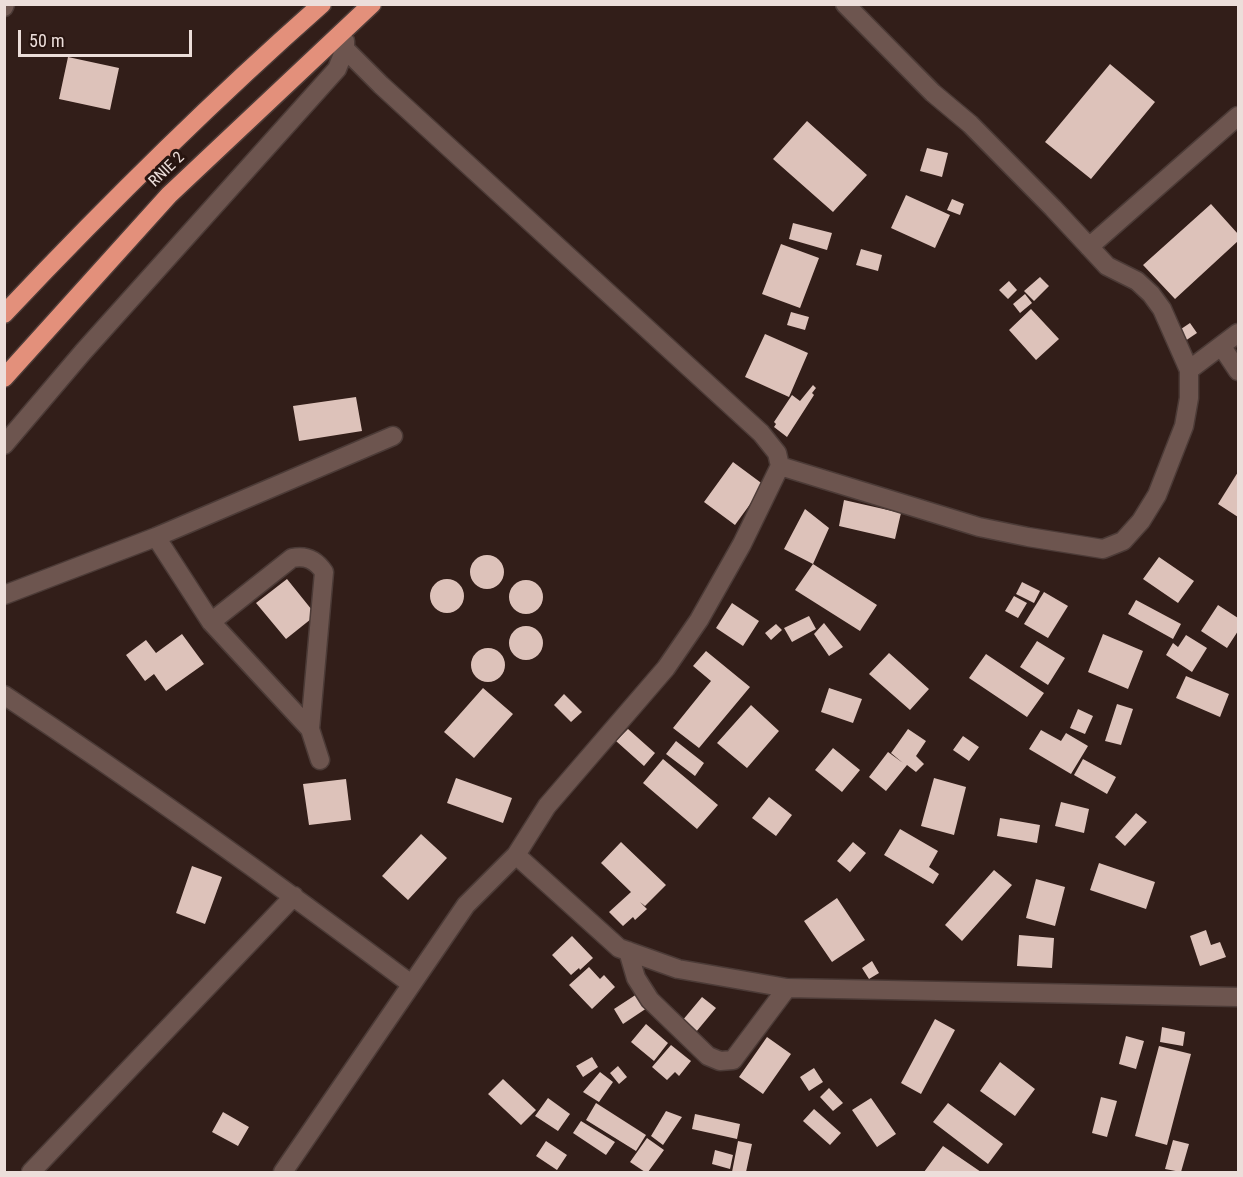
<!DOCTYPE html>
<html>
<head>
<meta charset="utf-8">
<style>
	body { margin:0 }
	#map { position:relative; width:1243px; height:1177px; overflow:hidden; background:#321e19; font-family:"Roboto Condensed",sans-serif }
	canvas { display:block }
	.frame { position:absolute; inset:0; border:6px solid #ecdeda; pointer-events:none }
	.scale { position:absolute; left:18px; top:30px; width:174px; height:27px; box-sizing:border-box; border:3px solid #ecdeda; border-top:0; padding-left:8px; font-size:18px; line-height:21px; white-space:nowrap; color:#ecdeda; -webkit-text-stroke:4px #281510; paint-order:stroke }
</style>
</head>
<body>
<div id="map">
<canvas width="1243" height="1177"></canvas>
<div class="frame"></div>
<div class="scale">50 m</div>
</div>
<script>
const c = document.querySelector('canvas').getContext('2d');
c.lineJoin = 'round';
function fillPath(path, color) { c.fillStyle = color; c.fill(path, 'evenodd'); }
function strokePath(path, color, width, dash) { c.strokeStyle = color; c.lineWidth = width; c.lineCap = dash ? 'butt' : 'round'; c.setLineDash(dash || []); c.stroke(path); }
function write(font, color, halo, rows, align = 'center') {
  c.font = font + ' "Roboto Condensed",sans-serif'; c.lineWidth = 6; c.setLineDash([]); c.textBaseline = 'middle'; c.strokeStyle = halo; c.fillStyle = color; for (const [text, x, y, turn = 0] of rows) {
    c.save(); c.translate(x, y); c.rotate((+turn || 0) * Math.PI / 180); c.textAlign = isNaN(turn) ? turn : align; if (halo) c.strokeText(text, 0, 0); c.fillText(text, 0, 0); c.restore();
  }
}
const building = new Path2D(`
	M68,57L119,68L110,110L59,99Z
	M1110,64L1155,102L1091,179L1045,142Z
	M807,121L867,175L833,212L773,159Z
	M927,148L948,153L942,177L920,171Z
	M906,195L950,215L935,248L891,228Z
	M952,199L964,204L960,215L947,210Z
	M1211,204L1238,234V241L1175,299L1143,265Z
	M793,223L832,233L827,250L789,239Z
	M781,244L819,258L800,308L762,294Z
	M861,249L882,255L878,271L856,265Z
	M1040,277L1049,286L1034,301L1024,291Z
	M1009,281L1017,290L1008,299L999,290Z
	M1025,294L1032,303L1020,313L1013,304Z
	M1031,309L1059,339L1036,360L1009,330Z
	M791,312L809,317L805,330L787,325Z
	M1190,323L1197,333L1185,341L1178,331Z
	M765,334L808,353L789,397L745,377Z
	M813,385L816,388L812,393L814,395L787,437L774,427L776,424L774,422L792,395L800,401Z
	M356,397L362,431L299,441L293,406Z
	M733,462L764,485L735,525L704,502Z
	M1238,472V517L1218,504Z
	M844,500L901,513L895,539L839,526Z
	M805,509L829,528L813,564L784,549Z
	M470 572a17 17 0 1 1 34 0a17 17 0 1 1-34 0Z
	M1159,557L1194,581L1178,603L1143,579Z
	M813,564L877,605L860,631L795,590Z
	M430 596a17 17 0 1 1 34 0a17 17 0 1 1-34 0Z
	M287,579L316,615L286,639L256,603Z
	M509 597a17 17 0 1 1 34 0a17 17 0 1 1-34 0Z
	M1022,582L1040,591L1034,603L1016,594Z
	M1044,592L1068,606L1048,638L1024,624Z
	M1014,596L1027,603L1018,618L1005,611Z
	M1136,600L1181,624L1173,639L1128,614Z
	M732,603L759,621L743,646L716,628Z
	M1218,605L1238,618V631L1227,648L1201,631Z
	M809,616L816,629L792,642L784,628Z
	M824,623L843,647L829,656L814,634Z
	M776,624L782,630L771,640L765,633Z
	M509 643a17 17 0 1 1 34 0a17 17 0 1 1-34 0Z
	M182,634L204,664L166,691L154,674L145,681L126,655L146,640L156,653Z
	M1103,634L1143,651L1128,689L1088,672Z
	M1186,635L1207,648L1192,672L1166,655L1173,643L1178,647Z
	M1037,641L1065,658L1048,685L1020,667Z
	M471 665a17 17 0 1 1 34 0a17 17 0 1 1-34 0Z
	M706,651L750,687L699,748L673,728L711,681L693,666Z
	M889,653L929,689L910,710L869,674Z
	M986,654L1044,693L1027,717L969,678Z
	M1186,676L1229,694L1220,717L1176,698Z
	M483,688L513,714L474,758L444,732Z
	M829,688L862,699L853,723L821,712Z
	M564,694L582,712L571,722L554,705Z
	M1117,704L1133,709L1121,745L1105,741Z
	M751,705L779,731L747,768L717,743Z
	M1078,709L1093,716L1085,734L1070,728Z
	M628,729L655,753L644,766L616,741Z
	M908,729L926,741L916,756L924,764L916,772L907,765L886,791L869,777L888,752L903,763L891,753Z
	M1041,730L1061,741L1066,733L1088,746L1071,774L1029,749Z
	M963,736L979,747L969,761L953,750Z
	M676,741L704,763L695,776L666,754Z
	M833,748L860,770L842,792L815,770Z
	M663,759L718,805L697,829L643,783Z
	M1083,759L1116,777L1107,794L1074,775Z
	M456,778L512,798L503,823L447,803Z
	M934,778L966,787L954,835L921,826Z
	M346,779L351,820L309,825L303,784Z
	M769,797L792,815L776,836L752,818Z
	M1061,802L1089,809L1084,833L1055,826Z
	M1136,813L1147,822L1125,846L1115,837Z
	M1000,818L1040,825L1037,843L997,836Z
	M900,829L938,851L929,867L939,874L933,884L884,855Z
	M421,834L447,858L408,900L382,876Z
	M621,842L666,885L645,906L640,902L647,909L635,920L633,917L623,926L609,912L631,892L601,863Z
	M853,842L866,853L850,872L837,861Z
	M1099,863L1155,882L1146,909L1090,890Z
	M192,866L222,877L205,924L176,913Z
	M994,870L1012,885L962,941L945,925Z
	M1036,879L1065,887L1055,926L1026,918Z
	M837,898L865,940L832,962L804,921Z
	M1206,930L1211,945L1220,942L1226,957L1200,966L1190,936Z
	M1019,935L1054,938L1052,968L1017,966Z
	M572,936L593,958L580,970L579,968L571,975L552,955Z
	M872,961L879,973L869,979L862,968Z
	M589,967L600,979L604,975L615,987L592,1009L569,985Z
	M637,994L647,1008L623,1024L614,1009Z
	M702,997L716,1008L696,1032L682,1021Z
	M935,1019L955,1030L921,1094L901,1083Z
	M646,1024L668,1043L654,1061L631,1042Z
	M1162,1027L1185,1032L1183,1046L1160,1042Z
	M1126,1036L1144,1041L1136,1069L1119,1064Z
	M767,1037L791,1054L763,1094L739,1077Z
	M671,1045L691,1061L679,1076L675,1072L667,1080L652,1067Z
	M1159,1046L1191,1054L1167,1145L1135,1136Z
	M592,1057L598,1067L583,1077L576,1066Z
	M1000,1062L1035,1089L1015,1116L980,1091Z
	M618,1066L627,1077L619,1084L610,1073Z
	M814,1068L823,1082L809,1091L800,1077Z
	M600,1072L613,1082L599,1102L583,1092Z
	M503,1079L536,1110L521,1125L488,1094Z
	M829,1088L843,1103L833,1111L820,1097Z
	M1101,1097L1117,1101L1107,1137L1092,1133Z
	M548,1098L570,1114L558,1131L535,1116Z
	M871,1098L896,1134L877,1147L852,1110Z
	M596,1103L646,1135L636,1151L586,1120Z
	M948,1103L1003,1144L988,1164L933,1122Z
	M814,1109L841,1133L830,1145L803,1121Z
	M666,1111L682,1117L663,1145L651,1136Z
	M223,1112L249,1127L238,1146L212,1132Z
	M695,1114L740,1124L737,1139L692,1129Z
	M581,1121L615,1142L606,1155L573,1133Z
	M647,1138L664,1150L648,1172H645L630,1162Z
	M1173,1140L1189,1144L1181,1172L1165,1169Z
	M546,1141L567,1155L557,1170L536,1156Z
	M738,1141L752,1144L746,1172H732Z
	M943,1146L981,1172H924Z
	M715,1150L733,1155L730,1169L712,1164Z`);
const minor = new Path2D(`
	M4,7L5,4
	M1089,247L1238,116
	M1222,347L1238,371
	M1189,370L1238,333
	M4,445L83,352L337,69L345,49V41
	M780,466L979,527L1028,537L1103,549L1123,541L1141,521L1157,495L1184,426L1189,398V370L1162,309L1151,294L1137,281L1107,266L1053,208L970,124L933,93L845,4
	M156,537L211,622L310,729L320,760
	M4,595L156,537L393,436
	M211,622L292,558C306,555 316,560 324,572L310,729
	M4,695C143,787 278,884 411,984
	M516,855L619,948L678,969L787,988L1238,997
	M628,951L636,978L650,1000L708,1056L720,1061L733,1060L787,988
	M31,1172L294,896
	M283,1172L466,905L516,855L547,806L666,668L699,620L742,544L780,466L777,453L761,433L381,85L345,49`);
const highway = new Path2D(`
	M4,314C106,206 211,102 322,4
	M4,378L169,195L372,4`);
const streetNames = [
	["RNIE 2",167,170,-44]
];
fillPath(building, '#ddc2ba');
strokePath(minor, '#4c3b37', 21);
strokePath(highway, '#4c3b37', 21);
strokePath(minor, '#6d554f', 18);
strokePath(highway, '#e3907b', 18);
write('16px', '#ecdeda', '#281510', streetNames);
</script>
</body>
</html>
